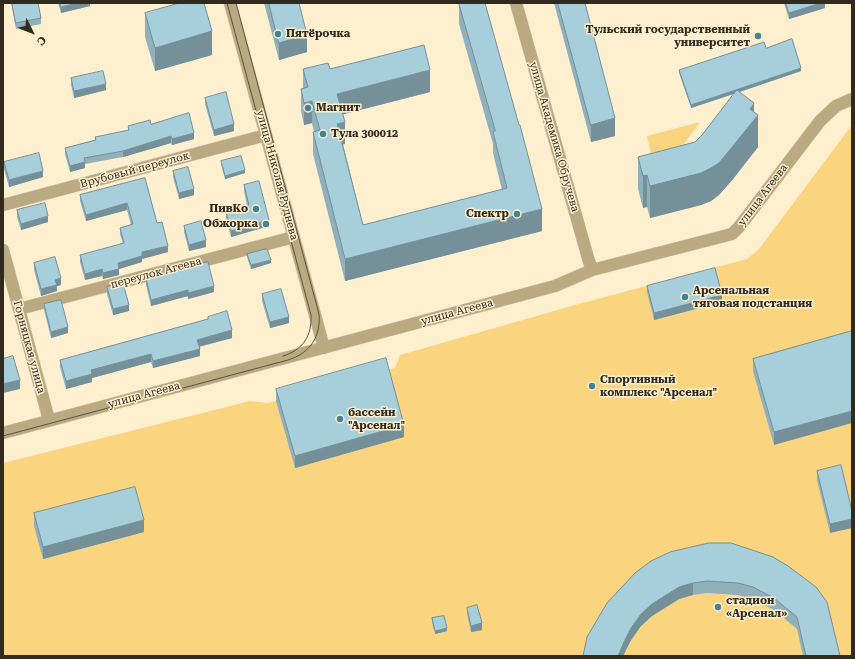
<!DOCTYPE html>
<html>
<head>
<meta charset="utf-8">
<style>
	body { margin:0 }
	#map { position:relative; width:855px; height:659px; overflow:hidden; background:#feefcf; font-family:"Roboto Serif",serif }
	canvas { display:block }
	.frame { position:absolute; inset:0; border:4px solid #312b1f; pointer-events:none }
	.north { position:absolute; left:12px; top:12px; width:40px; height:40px; -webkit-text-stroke:3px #feefcf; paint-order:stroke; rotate:132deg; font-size:11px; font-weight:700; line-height:16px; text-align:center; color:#312b1f }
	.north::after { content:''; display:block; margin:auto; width:14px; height:18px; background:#312b1f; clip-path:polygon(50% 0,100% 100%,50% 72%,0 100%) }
</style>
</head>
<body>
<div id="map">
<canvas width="855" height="659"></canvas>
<div class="frame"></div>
<div class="north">С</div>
</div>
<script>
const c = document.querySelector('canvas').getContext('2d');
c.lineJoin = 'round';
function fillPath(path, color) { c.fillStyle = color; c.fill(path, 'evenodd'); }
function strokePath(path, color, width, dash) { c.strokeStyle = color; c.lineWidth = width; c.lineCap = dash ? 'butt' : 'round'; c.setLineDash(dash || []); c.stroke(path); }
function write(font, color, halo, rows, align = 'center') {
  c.font = font + ' "Roboto Serif",serif'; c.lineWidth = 3; c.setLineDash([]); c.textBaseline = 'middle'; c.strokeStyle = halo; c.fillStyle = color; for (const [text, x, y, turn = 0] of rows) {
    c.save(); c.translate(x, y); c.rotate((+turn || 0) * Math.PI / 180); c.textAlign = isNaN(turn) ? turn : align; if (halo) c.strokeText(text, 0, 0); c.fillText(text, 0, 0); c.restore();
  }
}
const green = new Path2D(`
	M700,122L681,148L651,155L647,136Z
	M852,125V656H3V463L250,401L267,403L276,401L395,368L400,355L575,305L747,259L759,249Z`);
const minor = new Path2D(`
	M230,3L324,348
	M516,3L588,258L592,270
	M3,205L266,135
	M3,250L49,420
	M19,309L294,237
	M3,433L555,286L592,270L732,234L739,227L820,121L836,106L852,99`);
const tram = new Path2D(`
	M227,3L311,315C312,336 303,350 283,356
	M3,436L288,360C310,353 321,337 319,314L236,3`);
const wall = new Path2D(`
	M12,3H38L41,18V24L16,29L12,7Z
	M58,3H90V6L61,13Z
	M264,3H299L307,52L279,60Z
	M459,3L542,231L345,281L313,154V132H314L312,123L304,125L301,111V89L303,88V69H330L430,92L342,114L345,144H343L363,225L502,190L493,153V144L459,24Z
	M554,3H585L615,136L591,142Z
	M784,3H825V8L789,19Z
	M145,13L212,55L155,71L145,37Z
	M766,48L801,71L740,92L754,112L758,147L733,179L719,195L711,201L701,205L650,218L647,207L643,208L638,189V157L695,142L702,135L734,94L691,108L679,73V70Z
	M71,78L106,90L74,98L71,85Z
	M205,98L234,131L214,136L205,104Z
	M151,124L194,139L172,145L171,143L123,157L85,164V168L70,172L65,154V148L95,140V137L128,131V126Z
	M221,161L245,173L225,179L221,164Z
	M4,162L43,177L9,187L4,169Z
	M173,171L194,195L179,199L173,177Z
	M145,178L157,223L168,252L142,259V262L119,269V275L103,279L102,276L85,280L80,262V255L123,244L120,234V228L131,225L127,210L86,221L80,201V195Z
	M244,185L269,226L231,237L226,218V212L247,206L244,191Z
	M17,210L48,222L21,230L17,217Z
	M184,226L206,247L189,251L184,232Z
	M247,254L271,263L251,269L247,257Z
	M34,263L61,285L57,286V291L41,296L34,270Z
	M146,278L214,292L188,299V296L151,306L146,285Z
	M647,286L722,302L654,320L647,292Z
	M107,287L129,311L113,315L107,294Z
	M262,294L289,323L270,328L262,301Z
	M44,304L68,333L51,338L44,310Z
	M208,317L232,338L199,347L200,356L153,368L151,362L92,378V382L66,389L60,367V360L208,319Z
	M852,331L774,445L753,371V359Z
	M276,389L404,437L295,468L276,401Z
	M817,471L852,511L830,533L817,480Z
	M34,513L144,532L43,559L34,526Z
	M731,543L840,656H803L797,629L774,610L753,599L738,595L707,593L693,595L679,599L652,616L641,626L631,640L623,656H583Z
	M467,608L482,630L471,632L467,614Z
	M432,618L447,631L435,634L432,622Z`);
const shadedWall = new Path2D(`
	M77,3H90V6L61,13V7Z
	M821,3H825V8L789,19V13Z
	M212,31V55L155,71V48Z
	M307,35V52L279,60V43Z
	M3,42H4V48L3,49Z
	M801,68V71L691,108V105Z
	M430,70V92L337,116V94Z
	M106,84V90L74,98V91Z
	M312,101V123L304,125V103Z
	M754,103V119L758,115V147L733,179L719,195L711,201L701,205L650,218V186L750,109Z
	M615,118V136L591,142V125Z
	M345,122V144L337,146V124Z
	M234,124V131L214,136V130Z
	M194,133V139L172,145V139Z
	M171,136V143L123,157V151Z
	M85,162V168L70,172V166Z
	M245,170V173L225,179V176Z
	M43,171V177L9,187V180Z
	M647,175V207L643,208V176Z
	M194,189V195L179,199V193Z
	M127,203V210L86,221V215Z
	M542,209V231L345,281V259Z
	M48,216V222L21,230V224Z
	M269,220V226L231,237V231Z
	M206,240V247L189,251V245Z
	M168,246V252L142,259V262L119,269V275L103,279V273L118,263L142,252Z
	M271,260V263L251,269V265Z
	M102,269V276L85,280V274Z
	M61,278V285L57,286V291L41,296V289L55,280Z
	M214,286V292L188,299V293Z
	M188,290V296L151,306V300Z
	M722,295V302L654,320V313Z
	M129,305V311L113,315V309Z
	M289,317V323L270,328V322Z
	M68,327V333L51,338V332Z
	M232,330V338L197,347V340Z
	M200,349V356L153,368V361Z
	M151,354V362L92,378V382L66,389V381L91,370Z
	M20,380V389L3,393V384Z
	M852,411V423L774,445V432Z
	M404,425V437L295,468V456Z
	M852,519V528L830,533V524Z
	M144,520V532L43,559V547Z
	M693,583V595L679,599L652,616L641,626L631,640L623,656H618L624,642L631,628L641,614L652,604L679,587Z
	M482,623V630L471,632V626Z
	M447,628V631L435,634V631Z`);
const building = new Path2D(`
	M12,3H38L41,18L16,23Z
	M60,3H77L61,7Z
	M180,3H204L212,31L155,48L145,13Z
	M269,3H299L307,35L279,43Z
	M459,3H485L519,125H520L542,209L345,259L313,132L320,130L312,101L304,103L301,89L308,87L303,69L328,63L330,69L424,45L430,70L337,94L345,122L337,124L363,225L507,188L493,132L495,131Z
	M558,3H585L615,118L591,125Z
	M786,3H821L789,13Z
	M792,39L801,68L691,105L679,70L764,42L766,48Z
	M103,71L106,84L74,91L71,78Z
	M737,90L754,103L750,109L758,115L733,146L719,163L711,168L701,173L650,186L647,175L643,176L638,157L695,142L702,135Z
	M226,92L234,124L214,130L205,98Z
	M189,113L194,133L172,139L171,136L123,151L84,158L85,162L70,166L65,148L96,140L95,137L129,130L128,126L150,120L151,124Z
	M39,153L43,171L9,180L4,162Z
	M241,156L245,170L225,176L221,161Z
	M188,167L194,189L179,193L173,171Z
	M145,178L157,223L162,222L168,246L142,252V256L118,263L119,269L103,273L102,269L85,274L80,255L124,243L120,228L133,224L127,203L86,215L80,195Z
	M259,181L269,220L231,231L226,212L249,205L244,185Z
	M45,203L48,216L21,224L17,210Z
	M201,221L206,240L189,245L184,226Z
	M267,249L271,260L251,265L247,254Z
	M55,257L61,278L55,280L57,285L41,289L34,263Z
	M208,262L214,286L188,293V290L151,300L146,278Z
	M715,268L722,295L654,313L647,286Z
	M123,283L129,305L113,309L107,287Z
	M281,289L289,317L270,322L262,294Z
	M61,300L68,327L51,332L44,304Z
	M227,311L232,330L197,340L200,349L153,361L151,354L91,370L92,374L66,381L60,360L208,319V317Z
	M852,331V411L774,432L753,359Z
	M13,356L20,380L3,384V359Z
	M386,358L404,425L295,456L276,389Z
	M841,465L852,511V519L830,524L817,471Z
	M135,487L144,520L43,547L34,513Z
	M709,543H731L773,557L788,566L816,587L827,602L840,656H806L797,617L774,598L753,587L738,583L707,581L693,583L679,587L652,604L641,614L631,628L624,642L618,656H583L587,637L607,603L635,573L651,561L670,552Z
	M477,605L482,623L471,626L467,608Z
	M444,616L447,628L435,631L432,618Z`);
const markers = [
	[278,34,4,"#428395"],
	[758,36,4,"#428395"],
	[308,108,4,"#428395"],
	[323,134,4,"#428395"],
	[256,209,4,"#428395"],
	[517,214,4,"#428395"],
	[266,224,4,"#428395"],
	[685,297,4,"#428395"],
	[592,386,4,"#428395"],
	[340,419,4,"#428395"],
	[718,607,4,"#428395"]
];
const poiNames = [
	["Тульский государственный",750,30,"right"],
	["университет",750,43,"right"],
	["Пятёрочка",286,34],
	["Магнит",316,108],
	["Тула 300012",331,134],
	["ПивКо",248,209,"right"],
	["Спектр",509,214,"right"],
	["Обжорка",258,224,"right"],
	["Арсенальная",693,291],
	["тяговая подстанция",693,304],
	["Спортивный",600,380],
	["комплекс \"Арсенал\"",600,393],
	["бассейн",348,413],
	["\"Арсенал\"",348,426],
	["стадион",726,601],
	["«Арсенал»",726,614]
];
const streetNames = [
	["улица Академика Обручева",554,137,74],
	["Врубовый переулок",135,170,-15],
	["улица Николая Руднева",277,175,75],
	["улица Агеева",763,195,-53],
	["переулок Агеева",156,273,-15],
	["улица Агеева",457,312,-15],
	["Горняцкая улица",29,347,75],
	["улица Агеева",144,395,-15]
];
fillPath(green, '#fad47e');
strokePath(minor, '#d9ccaf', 13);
strokePath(minor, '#bba982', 12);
strokePath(tram, '#5c5444', 1);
fillPath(wall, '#90b1bc');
fillPath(shadedWall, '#759099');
fillPath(building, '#a7cedb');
strokePath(building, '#759099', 1);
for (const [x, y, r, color] of markers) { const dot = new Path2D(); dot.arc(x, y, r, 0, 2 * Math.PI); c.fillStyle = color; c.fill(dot); strokePath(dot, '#feefcf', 1.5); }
write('bold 11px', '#312b1f', '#feefcf', poiNames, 'left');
write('11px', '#312b1f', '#feefcf', streetNames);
</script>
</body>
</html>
